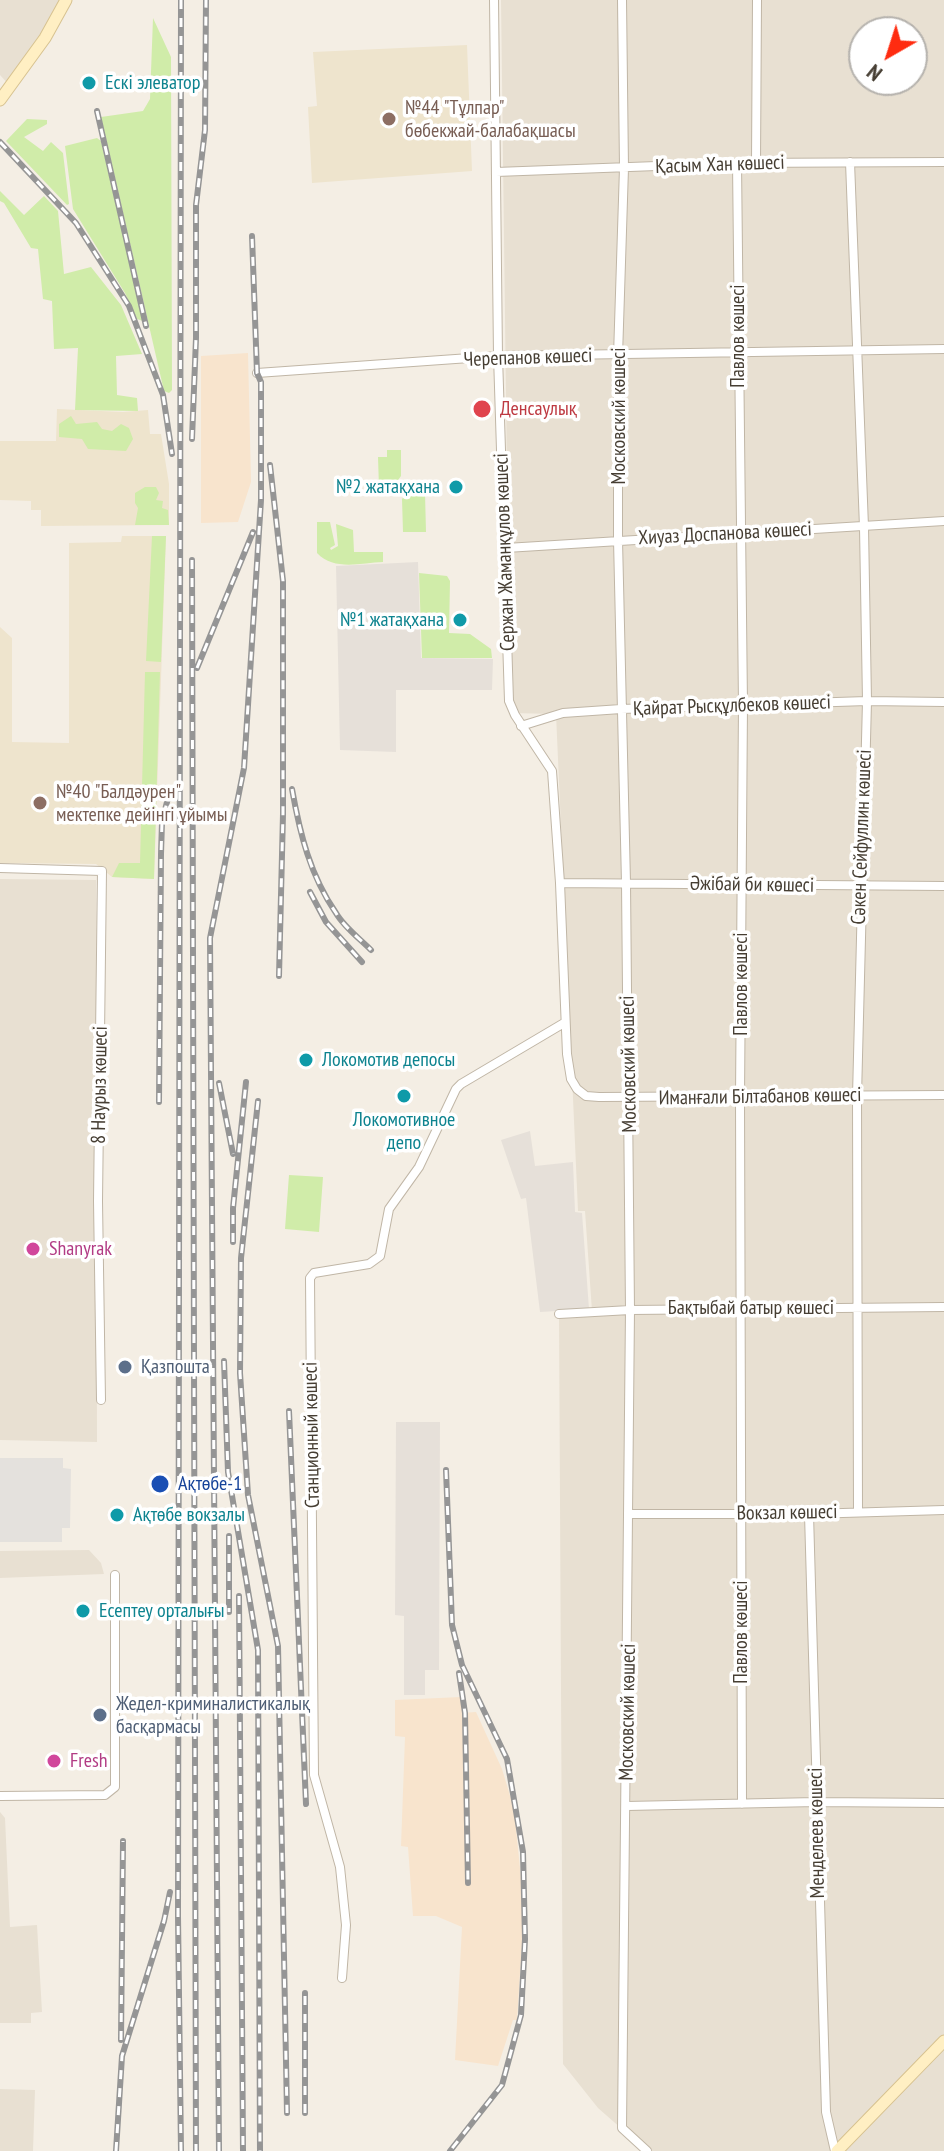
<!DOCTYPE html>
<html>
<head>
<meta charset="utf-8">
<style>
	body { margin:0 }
	#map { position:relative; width:944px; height:2151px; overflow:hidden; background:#f4eee4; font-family:"PT Sans Narrow",sans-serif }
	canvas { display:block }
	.north { position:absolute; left:848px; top:16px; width:80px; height:80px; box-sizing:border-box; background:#fff; border:2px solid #b5b2ad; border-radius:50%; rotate:219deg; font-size:22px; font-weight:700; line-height:32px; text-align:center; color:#463e33 }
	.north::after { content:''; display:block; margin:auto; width:28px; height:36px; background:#ff2c10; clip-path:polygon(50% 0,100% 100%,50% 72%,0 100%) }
</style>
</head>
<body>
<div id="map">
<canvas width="944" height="2151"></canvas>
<div class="north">N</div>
</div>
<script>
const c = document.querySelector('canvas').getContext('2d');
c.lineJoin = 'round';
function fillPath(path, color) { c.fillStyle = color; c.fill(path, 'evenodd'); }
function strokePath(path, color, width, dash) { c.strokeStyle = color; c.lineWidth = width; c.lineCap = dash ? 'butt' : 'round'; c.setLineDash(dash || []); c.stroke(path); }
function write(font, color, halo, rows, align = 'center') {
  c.font = font + ' "PT Sans Narrow",sans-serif'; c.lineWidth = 7; c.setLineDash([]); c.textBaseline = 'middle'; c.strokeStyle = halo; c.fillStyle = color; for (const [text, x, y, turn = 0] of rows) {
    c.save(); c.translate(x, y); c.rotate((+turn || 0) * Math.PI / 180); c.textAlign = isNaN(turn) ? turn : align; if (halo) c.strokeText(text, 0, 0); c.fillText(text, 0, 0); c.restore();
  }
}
const residential = new Path2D(`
	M0,0H66L11,87L0,75Z
	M501,0H944V2151H647L598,2108L563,2064L559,1314L592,1311L585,1211H578L556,714L510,713ZM864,32H912V80H864Z
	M0,879L96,880L97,1442L0,1440Z
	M89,1550L101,1563L104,1574L0,1578V1551Z
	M0,1812L5,1818L10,1927L37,1925L42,2012L31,2013V2023H0Z
	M0,2089L35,2090L33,2151H0Z`);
const commercial = new Path2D(`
	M248,353L251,482L238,522L201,523V356Z
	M461,1697L462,1713L476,1712L502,1769L514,1809L522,1888V1943L517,2020H513L498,2066L455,2060L462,1927L436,1916H413L408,1847L401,1846L405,1737L395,1736V1700Z`);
const industrial = new Path2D(`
	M418,562L421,658L493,659L492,690H396V752L340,750L336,566Z
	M530,1131L535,1166L573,1162L575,1212L582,1213L589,1309L540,1312L526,1198L521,1199L501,1140Z
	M396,1422H440L439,1670H425V1695H404V1616L395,1615Z`);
const education = new Path2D(`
	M467,45L472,171L312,183L308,107L317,106L313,52Z
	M57,409L123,412L148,410L150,434H161L169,484V525L41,526V510H31V501L0,500V441H56Z
	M122,536H166L154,879L112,877L96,864L0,863V627L12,638V742L69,743V543L121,542Z`);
const green = new Path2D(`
	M153,18L171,57L172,390L169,393L164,391L101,117L143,111L150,99Z
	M27,119L47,120V124L24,137L43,151L51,142L63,153L69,204L67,205L6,141Z
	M97,138L101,141L143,321L137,319L125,293L73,209L65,146Z
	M0,191L24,215L44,196L58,211L64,274L91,267L121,305L142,354L116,356L117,395L137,398L138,411L75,410L78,348L54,349L52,301L43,299L38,249L31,248L4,203L0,201Z
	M71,416L76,424L97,422L102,429L112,431L121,424L129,428L133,439L126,451L88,449L82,439L59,437V424Z
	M387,450H401V476L392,488H379L378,457H387Z
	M145,487H156L159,493L156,500L163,501L162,508L168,510L169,525H135L138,508L135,503V493Z
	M407,493H425L426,532H403L402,499Z
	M317,522H330L335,545L330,548L331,550L338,546L336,524L353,530L354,552H383V562C360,563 334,571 317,553Z
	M152,536H166L161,662L146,661Z
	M419,573L447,576L450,581L449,633L470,634L491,649L492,658H422Z
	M145,672H160L154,879L112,877L119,863H140Z
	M289,1175L323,1177L319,1232L285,1229Z`);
const parking = new Path2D(`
	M0,1458H63V1468L71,1469L70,1528H62V1542H0Z`);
const street = new Path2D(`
	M494,0L498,356L509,701L515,715L552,771L560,883L567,1054L571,1079L577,1089L586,1096L599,1097L944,1095
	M622,0L624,168L618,356V540L626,883L630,1310L622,2128L647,2151
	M850,162L864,527L867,701L857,1096L858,1512
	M737,163L743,705L740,1097L742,1804
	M756,163L757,0
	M496,172L737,163L944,162
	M257,373L498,356L944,349
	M506,548L944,521
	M521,726L563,713L621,709L867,701L944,702
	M0,868L102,871L98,1201L101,1400
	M560,883L944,886
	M559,1314L630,1310L944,1307
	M630,1514H809L944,1510
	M809,1514L826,2112L835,2151
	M0,1796L105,1795L115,1787V1575
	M627,1806L816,1802L944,1803
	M342,1978L346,1925L340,1867L314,1775L310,1278L314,1273L369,1264L380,1256L389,1209L419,1167L456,1089L461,1084L564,1023`);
const secondary = new Path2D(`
	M0,100L45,38L66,0
	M837,2151L944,2041`);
const rail = new Path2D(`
	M97,111L146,326
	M0,142L76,223L129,306L163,395L172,454
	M192,439L196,338V205L205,130L206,0
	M270,465L283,581V814L279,976
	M192,560L196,2151
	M197,668L253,532
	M292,789C300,834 310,875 336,913C344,927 359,938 371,950
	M310,892L326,922L362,962
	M219,1083L233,1154
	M258,1101L241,1258L240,1373L248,1495L278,1646L287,2113
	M159,1102L161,854L162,822L170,790
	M233,1242V1208L246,1082
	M224,1361L228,1472L258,1650L260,2151
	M289,1411L306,1804
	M446,1470L452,1625L462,1665L507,1759L523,1852L525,1939L521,2015L502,2085L450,2151
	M229,1536V1612
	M239,1596L243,2151
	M459,1673L465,1713L468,1883
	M121,2040L123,1841
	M305,2113V1993
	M116,2151L122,2056L164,1921L170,1892
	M181,2151L178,1916L181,0
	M219,2151L210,938L244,768L261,500V382L257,373L252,236`);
const markers = [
	[89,83,8,"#0f9aa8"],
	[389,119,8,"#8d6e63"],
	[482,409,10,"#e0444e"],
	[456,487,8,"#0f9aa8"],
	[460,620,8,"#0f9aa8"],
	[40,803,8,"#8d6e63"],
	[306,1060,8,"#0f9aa8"],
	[404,1096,8,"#0f9aa8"],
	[33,1249,8,"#d1479c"],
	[125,1367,8,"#5c6f8a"],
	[160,1484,10,"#1a4fb4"],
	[117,1515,8,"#0f9aa8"],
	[83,1611,8,"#0f9aa8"],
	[100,1715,8,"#5c6f8a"],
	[54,1761,8,"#d1479c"]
];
const cultureNames = [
	["Ескі элеватор",105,83],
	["№2 жатақхана",440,487,"right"],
	["№1 жатақхана",444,620,"right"],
	["Локомотив депосы",322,1060],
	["Локомотивное",404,1120,"center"],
	["депо",404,1143,"center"],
	["Ақтөбе вокзалы",133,1515],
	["Есептеу орталығы",99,1611]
];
const educationNames = [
	["№44 \"Тұлпар\"",405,108],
	["бөбекжай-балабақшасы",405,131],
	["№40 \"Балдәурен\"",56,792],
	["мектепке дейінгі ұйымы",56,815]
];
const streetNames = [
	["Қасым Хан көшесі",720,165,-2],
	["Павлов көшесі",738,336,-90],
	["Черепанов көшесі",528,358,-2],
	["Московский көшесі",619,416,-90],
	["Хиуаз Доспанова көшесі",725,534,-3],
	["Сержан Жаманқұлов көшесі",505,552,-92],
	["Қайрат Рысқұлбеков көшесі",732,706,-2],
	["Сәкен Сейфуллин көшесі",862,837,-88],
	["Әжібай би көшесі",752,885,1],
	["Павлов көшесі",741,984,-90],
	["Московский көшесі",629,1064,-91],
	["8 Наурыз көшесі",100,1085,-89],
	["Иманғали Білтабанов көшесі",760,1097,-1],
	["Бақтыбай батыр көшесі",751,1308],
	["Станционный көшесі",312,1435,-91],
	["Вокзал көшесі",787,1513,-1],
	["Павлов көшесі",741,1632,-90],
	["Московский көшесі",628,1712,-89],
	["Менделеев көшесі",817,1833,-91]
];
const healthNames = [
	["Денсаулық",500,409]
];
const hotelNames = [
	["Shanyrak",49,1249],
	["Fresh",70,1761]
];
const serviceNames = [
	["Қазпошта",141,1367],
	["Жедел-криминалистикалық",116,1704],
	["басқармасы",116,1727]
];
const transitNames = [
	["Ақтөбе-1",178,1484]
];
fillPath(residential, '#e8e0d2');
fillPath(commercial, '#f8e4cd');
fillPath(industrial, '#e6e0d9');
fillPath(education, '#eee4cd');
fillPath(green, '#d0eca9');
fillPath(parking, '#e4e1dd');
strokePath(street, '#c0b6a6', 10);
strokePath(secondary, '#d7c290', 13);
strokePath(street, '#fff', 8);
strokePath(secondary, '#ffefc3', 11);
strokePath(rail, '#959595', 6);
strokePath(rail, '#fff', 3, [9]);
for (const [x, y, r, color] of markers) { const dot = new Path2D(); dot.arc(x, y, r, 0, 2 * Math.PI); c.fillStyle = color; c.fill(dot); strokePath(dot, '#fff', 3); }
write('20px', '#0d838f', '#fff', cultureNames, 'left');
write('20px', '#785e54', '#fff', educationNames, 'left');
write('20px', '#463e33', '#fff', streetNames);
write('20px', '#be3a42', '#fff', healthNames, 'left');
write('20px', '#b23c85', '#fff', hotelNames, 'left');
write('20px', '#4e5e75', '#fff', serviceNames, 'left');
write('20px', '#164399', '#fff', transitNames, 'left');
</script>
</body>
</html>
